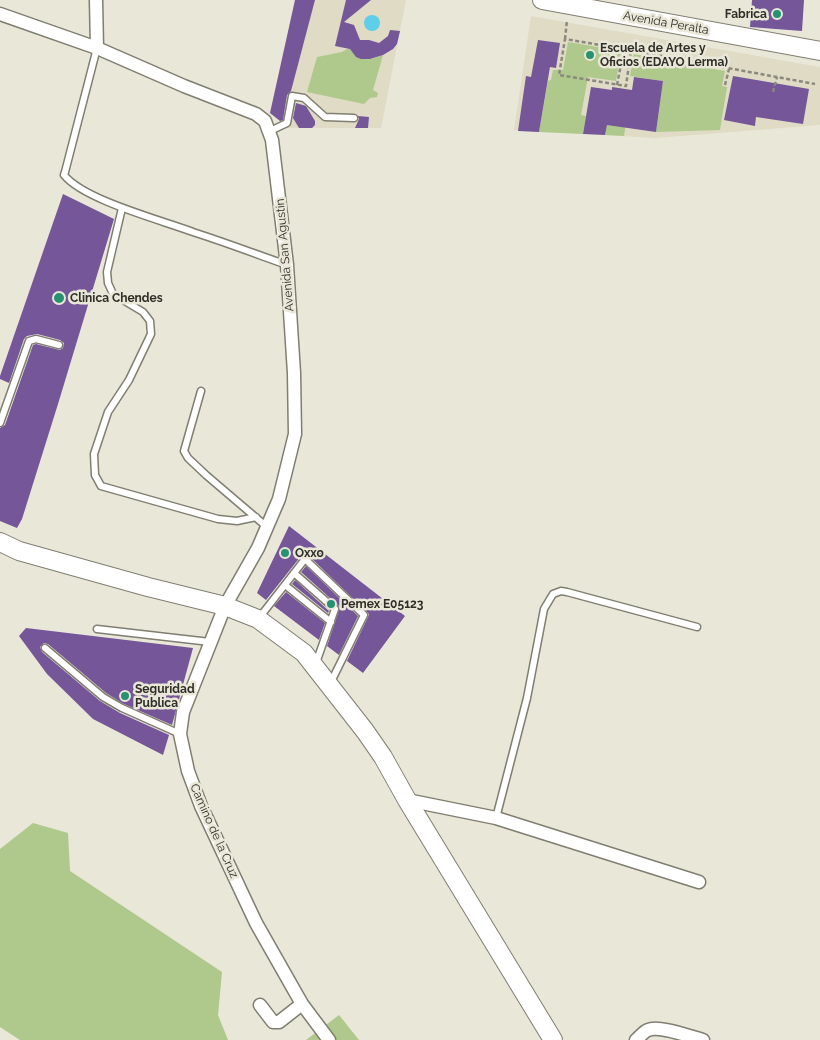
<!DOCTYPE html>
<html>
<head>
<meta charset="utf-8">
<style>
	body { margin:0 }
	canvas { display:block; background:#e9e7d8 }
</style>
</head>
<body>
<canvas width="820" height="1040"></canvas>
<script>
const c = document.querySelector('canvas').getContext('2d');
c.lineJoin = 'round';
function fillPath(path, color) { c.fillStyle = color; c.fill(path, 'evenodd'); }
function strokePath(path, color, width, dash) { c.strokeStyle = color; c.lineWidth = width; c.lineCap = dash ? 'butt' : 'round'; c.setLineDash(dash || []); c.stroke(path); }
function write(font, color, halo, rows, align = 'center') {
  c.font = font + ' Raleway,sans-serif'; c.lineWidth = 5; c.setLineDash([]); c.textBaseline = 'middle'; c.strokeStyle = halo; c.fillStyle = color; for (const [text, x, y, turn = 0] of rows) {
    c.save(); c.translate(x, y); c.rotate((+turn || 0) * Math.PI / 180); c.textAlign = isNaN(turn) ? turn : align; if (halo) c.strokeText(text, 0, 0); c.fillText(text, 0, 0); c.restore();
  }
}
const built = new Path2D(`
	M295,0H406L381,128H284L283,123L270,113Z
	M531,16L820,67V125L656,138L514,130Z`);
const green = new Path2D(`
	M568,42L621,51L616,81L588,77L581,115L586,116L583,134L539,132L548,81L551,80L553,70H563Z
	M349,48C361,62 367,61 383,55L373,90L378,93L377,97L370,98L364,104L307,92L317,57L342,52Z
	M634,54L725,71L722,86L727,87L720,130L656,132L663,81L630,76Z
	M609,112L627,116L624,136L605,135Z
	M33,823L68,833L70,871L222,972L218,1015L228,1040H20L0,1027V849Z
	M339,1015L359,1040H306Z`);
const water = new Path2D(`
	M364 23a8 8 0 1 1 16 0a8 8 0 1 1-16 0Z`);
const building = new Path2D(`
	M295,0H315L291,91L287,95L283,120L280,121L270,113Z
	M346,0H371L344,22L354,25L360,40H369L379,43L388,36L390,30L400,31L397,44L393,49L383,55L370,59H361L356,57L350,49L335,46Z
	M752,0H804L802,31L750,27Z
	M538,40L560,43L556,68L550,67L539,132L518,131L526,76L531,77Z
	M733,76L809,89L803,124L756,117L755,126L724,120Z
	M634,77L663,81L656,132L607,125L605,135L583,134L591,87L612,90V87L632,90Z
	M296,103L306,106L315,121V125L312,128H299L293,118Z
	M358,116L369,117L368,128H355L359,119Z
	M63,194L114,219L58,404L22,519L17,528L0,521V428L5,425L33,345L36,344L60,350L63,348L64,343L60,340L37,334L27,336L24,339L9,383L0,379V376Z
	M289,526L405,616L363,673L347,661L368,617L369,614L308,555L304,554L301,556L266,600L257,593Z
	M306,566L358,616L339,655L327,646L340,607L301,572Z
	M295,580L329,611L328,613L292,584Z
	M286,592L325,623L319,640L274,606Z
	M26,628L193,648L172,725L124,704L106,693L48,644L44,643L40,647L42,652L100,701L120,713L169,735L163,755L93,719L47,674L19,636Z`);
const path = new Path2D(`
	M565,39L567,20
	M624,49L565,39L559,75L626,86L631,50
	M617,85L624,49L815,84
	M725,85L729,69
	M773,92L777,77`);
const lane = new Path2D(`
	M97,48L65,172L64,175C84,200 161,220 193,232C224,242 256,254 287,265
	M270,131L287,123L292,96L304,98L325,117L354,118
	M122,208L107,272L108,283L113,294L143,312L150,321L151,334L129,380L108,412L94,454L95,475L101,486L218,519L237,521L256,517
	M201,391L184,451L188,458L206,475L267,527
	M0,423L29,341L36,339L59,345
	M294,573L335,609L316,663
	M285,585L331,622
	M259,618L305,559L364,615L330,684
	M97,629L210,642
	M45,648L103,697L122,708L180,734
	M496,818L527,698L544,609L553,594L561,591L567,592L697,627`);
const street = new Path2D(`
	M96,0L97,48L184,86L256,114L265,121L272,140L287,265L294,373L295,434L279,499L258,548L225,606L183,712L180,734L188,771L201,806L256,923L302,1004L329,1040
	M0,14L97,48
	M407,800L496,818L699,882
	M260,1005L273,1022H279L302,1004
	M636,1040C640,1037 643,1032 648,1030C659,1025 691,1037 703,1040`);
const secondary = new Path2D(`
	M542,0L820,51
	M0,542L19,551L148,587L225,606L258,619L304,653L365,731L383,757L407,800L553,1040`);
const markers = [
	[777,14,5,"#279271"],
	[590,55,5,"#279271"],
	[59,298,6,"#279271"],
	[285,553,5,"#279271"],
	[331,604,5,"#279271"],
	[125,696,5,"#279271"]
];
const poiNames = [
	["Fabrica",767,14,"right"],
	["Escuela de Artes y",600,48],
	["Oficios (EDAYO Lerma)",600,62],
	["Clinica Chendes",70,298],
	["Oxxo",295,553],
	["Pemex E05123",341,604],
	["Seguridad",135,689],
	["Publica",135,703]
];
const streetNames = [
	["Avenida Peralta",666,23,10],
	["Avenida San Agustin",285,255,-95],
	["Camino de la Cruz",214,831,66]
];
fillPath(built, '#dfdbc5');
fillPath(green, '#aec98b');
fillPath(water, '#5ecfe9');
fillPath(building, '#745699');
strokePath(lane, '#807e71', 9);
strokePath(street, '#807e71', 15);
strokePath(secondary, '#807e71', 20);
strokePath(path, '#8a897e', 2.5, [4, 2.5]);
strokePath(lane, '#fff', 6);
strokePath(street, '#fff', 12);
strokePath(secondary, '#fff', 18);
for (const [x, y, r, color] of markers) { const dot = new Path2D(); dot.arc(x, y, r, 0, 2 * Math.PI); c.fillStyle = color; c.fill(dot); strokePath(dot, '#e9e7d8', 2); }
write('bold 12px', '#2f2e28', '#e9e7d8', poiNames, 'left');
write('12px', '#2f2e28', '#e9e7d8', streetNames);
</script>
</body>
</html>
